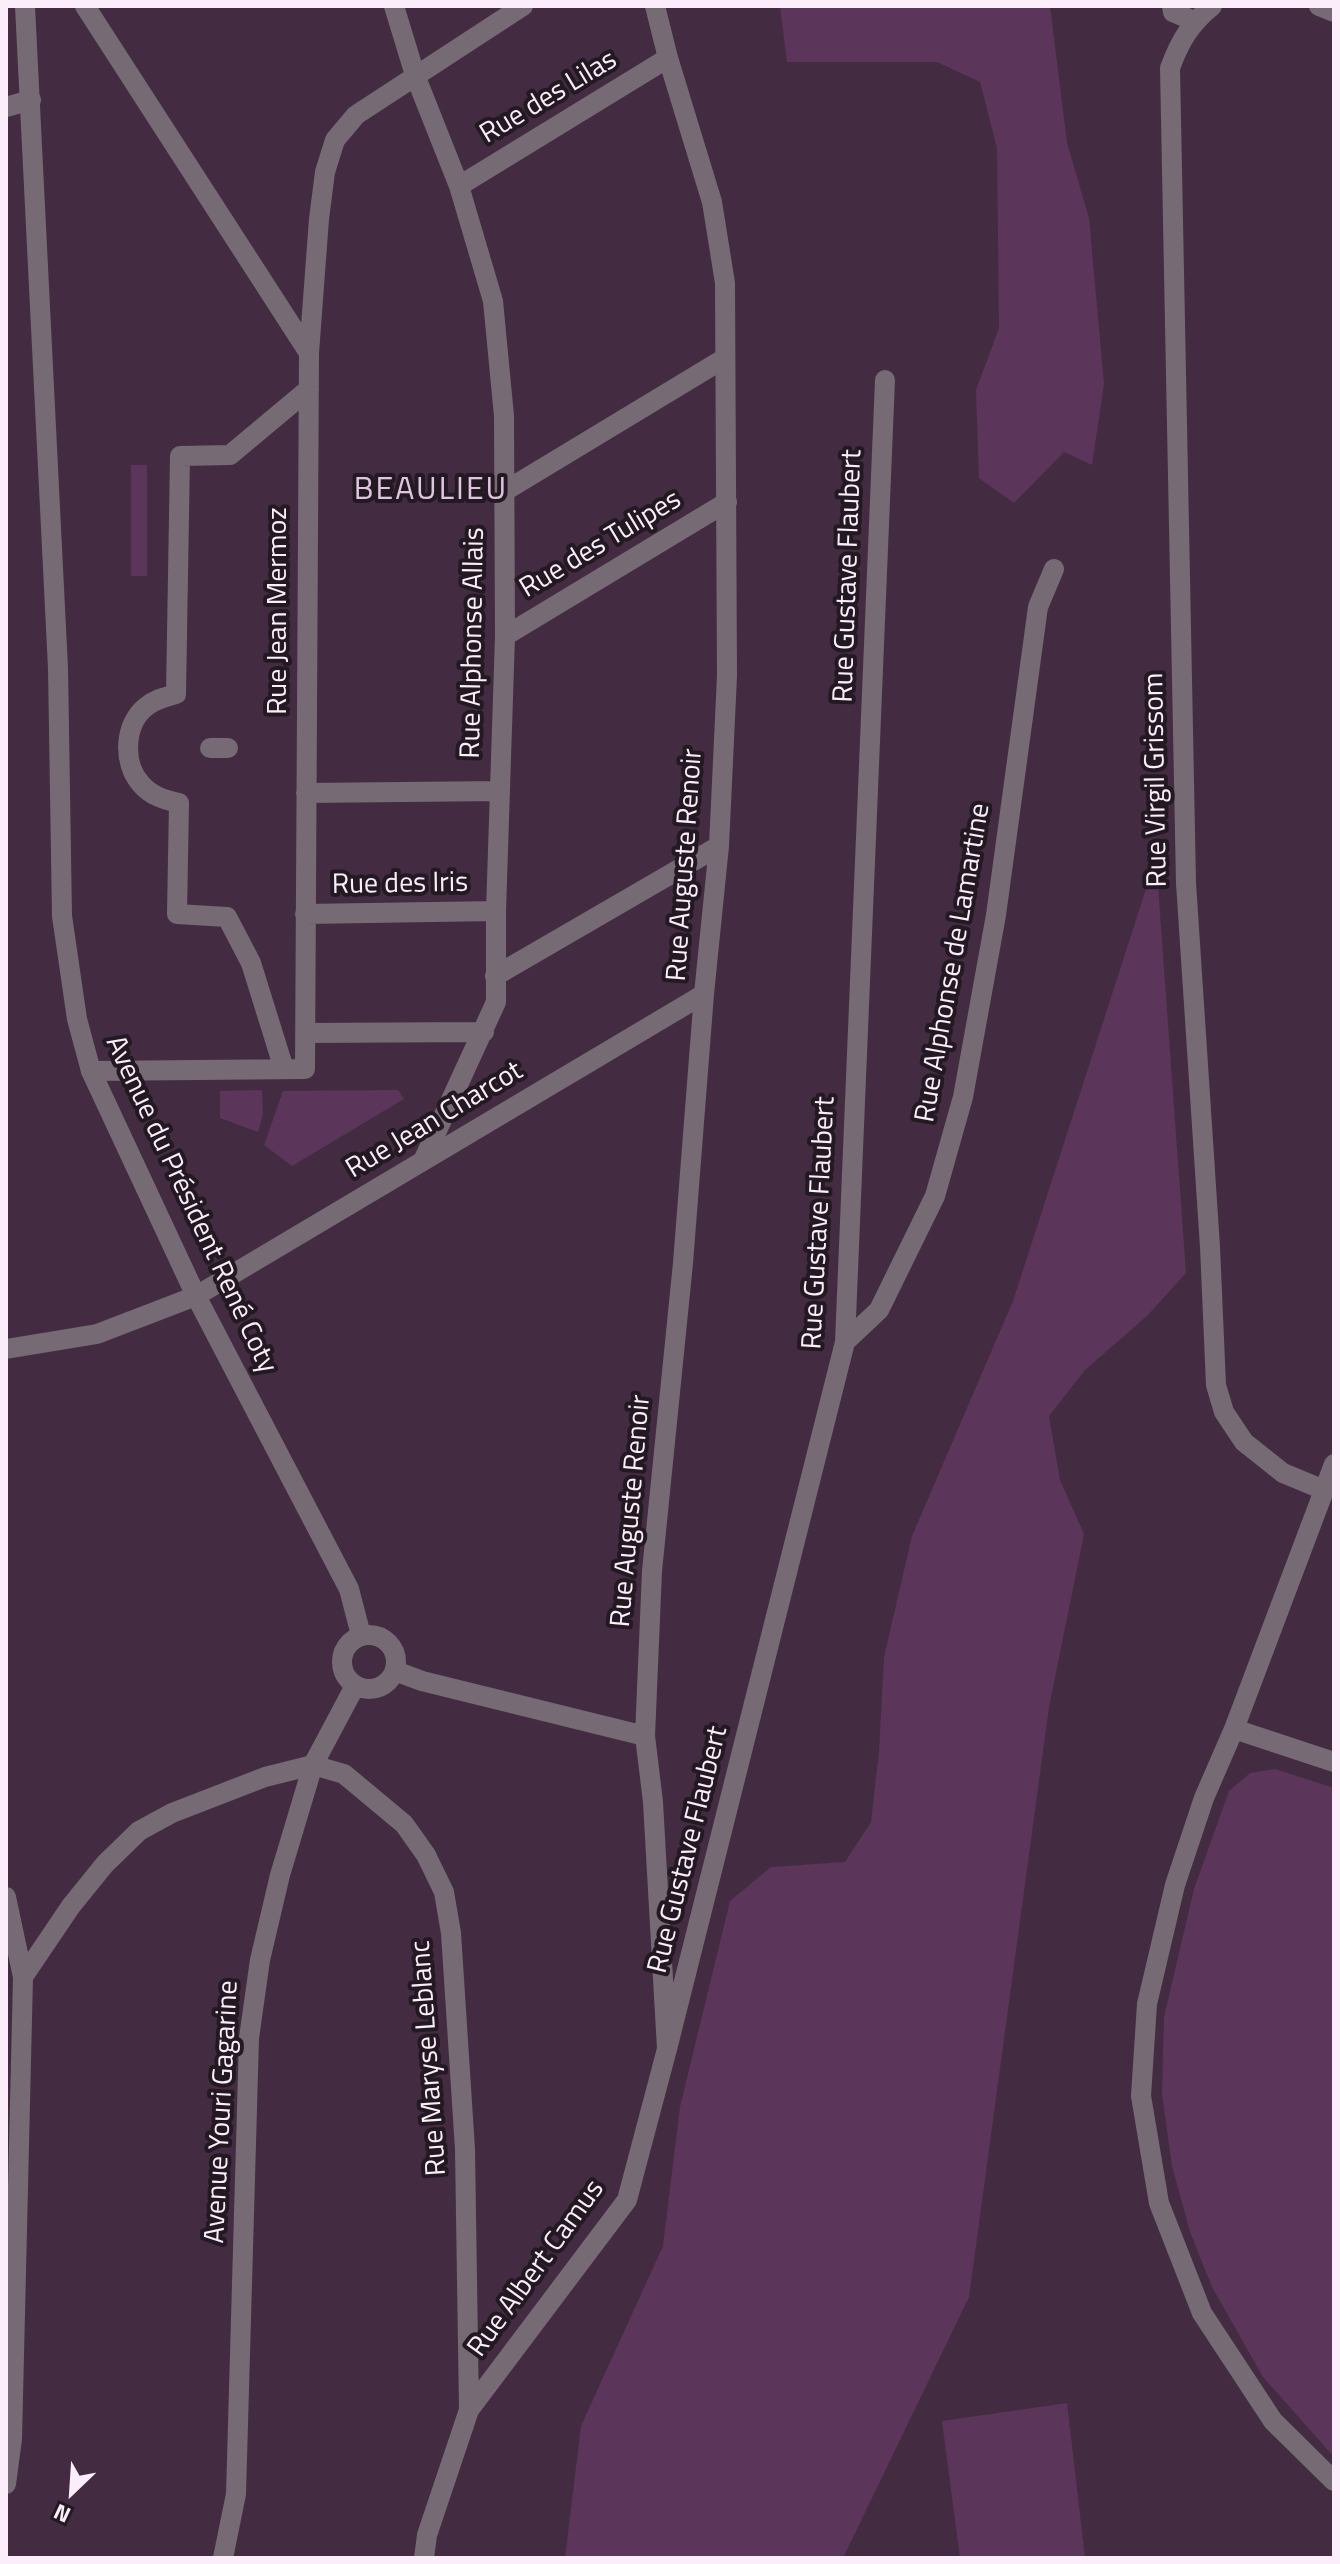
<!DOCTYPE html>
<html>
<head>
<meta charset="utf-8">
<style>
	body { margin:0 }
	#map { position:relative; width:1340px; height:2564px; overflow:hidden; background:#432c41; font-family:"Titillium Web",sans-serif }
	canvas { display:block }
	.frame { position:absolute; inset:0; border:8px solid #fcedfb; pointer-events:none }
	.north { position:absolute; left:32px; top:2452px; width:80px; height:80px; -webkit-text-stroke:6px #231922; paint-order:stroke; rotate:205deg; font-size:22px; font-weight:700; line-height:32px; text-align:center; color:#fcedfb }
	.north::after { content:''; display:block; margin:auto; width:28px; height:36px; background:#fcedfb; clip-path:polygon(50% 0,100% 100%,50% 72%,0 100%) }
</style>
</head>
<body>
<div id="map">
<canvas width="1340" height="2564"></canvas>
<div class="frame"></div>
<div class="north">N</div>
</div>
<script>
const c = document.querySelector('canvas').getContext('2d');
c.lineJoin = 'round';
function fillPath(path, color) { c.fillStyle = color; c.fill(path, 'evenodd'); }
function strokePath(path, color, width, dash) { c.strokeStyle = color; c.lineWidth = width; c.lineCap = dash ? 'butt' : 'round'; c.setLineDash(dash || []); c.stroke(path); }
function write(font, color, halo, rows, align = 'center') {
  c.font = font + ' "Titillium Web",sans-serif'; c.lineWidth = 8; c.setLineDash([]); c.textBaseline = 'middle'; c.strokeStyle = halo; c.fillStyle = color; for (const [text, x, y, turn = 0] of rows) {
    c.save(); c.translate(x, y); c.rotate((+turn || 0) * Math.PI / 180); c.textAlign = isNaN(turn) ? turn : align; if (halo) c.strokeText(text, 0, 0); c.fillText(text, 0, 0); c.restore();
  }
}
const green = new Path2D(`
	M780,6H1050L1067,143L1089,218L1104,384L1092,465L1064,452L1014,503L979,478L976,390L999,328L997,148L980,82L937,62H787Z
	M131,465H147V576H131Z
	M1156,858L1186,1273L1147,1316L1085,1370L1049,1416L1060,1480L1084,1534L1049,1707L969,2297L843,2558H565L581,2426L663,2246L680,2107L730,1901L771,1867L845,1862L871,1822L879,1752L884,1657L912,1536L1013,1301Z
	M262,1090L263,1114L258,1132L220,1118V1091Z
	M398,1090L404,1099L292,1166L264,1145L283,1091Z
	M1275,1769L1334,1788V2457L1263,2377L1212,2287L1190,2232L1172,2166L1162,2094L1164,2017L1194,1889L1229,1791L1250,1773Z
	M1067,2403L1085,2558H960L942,2421Z`);
const pedestrian = new Path2D(`
	M210,748H228`);
const minor = new Path2D(`
	M85,6L309,353L305,1069L91,1071
	M394,6L415,75L459,186L493,301L504,416L505,636L496,911V1002L423,1161
	M1172,6L1173,12L1194,21
	M1212,6C1190,24 1180,41 1170,68L1186,883L1210,1247L1216,1385L1224,1412L1244,1442L1283,1473L1324,1490
	M1319,6L1334,12
	M6,107L31,100
	M459,186L668,58
	M309,353L319,219L325,172L335,140L356,115L523,6
	M505,491L725,358
	M505,636L727,502
	M306,793L499,791
	M305,914L496,911
	M495,976L719,846
	M305,1033L484,1032
	M284,1069L251,963L227,917L177,914L179,803C165,800 151,796 141,784C122,763 124,723 147,706C155,699 166,697 176,694L180,456L230,455L309,389
	M196,1296L704,994
	M845,1342L879,1310L935,1196L963,1097L996,915L1038,607L1054,569
	M1334,1464L1234,1729L1204,1798L1175,1885L1147,2004L1141,2096L1159,2203L1202,2313L1273,2421L1334,2481
	M395,1671L422,1681L645,1736L653,1802L667,2049L627,2200L469,2410L427,2535L424,2558
	M1234,1729L1334,1762
	M645,1736L652,1571L683,1263L704,994L719,846L727,676L725,283L712,202L668,58L655,6
	M6,1897L23,1977
	M667,2049L845,1342L885,380
	M6,2484L12,2439L23,1977L71,1906L105,1864L139,1831L172,1813L265,1777L313,1765L344,1774L404,1824L426,1855L444,1892L451,1933L465,2149L469,2410`);
const tertiary = new Path2D(`
	M25,6L58,668L62,916L77,1019L91,1071L196,1296L349,1589L361,1635
	M6,1349L97,1334L196,1296
	M342 1662a27 27 0 1 1 54 0a27 27 0 1 1-54 0Z
	M223,2558L236,2494L249,2038L260,1960L280,1875L313,1765L355,1686`);
const streetNames = [
	["Rue des Lilas",549,98,-31],
	["Rue des Tulipes",601,545,-31],
	["Rue Gustave Flaubert",849,576,-88],
	["Rue Jean Mermoz",279,611,-90],
	["Rue Alphonse Allais",474,643,-89],
	["Rue Virgil Grissom",1157,780,-91],
	["Rue Auguste Renoir",686,865,-86],
	["Rue des Iris",400,885,-1],
	["Rue Alphonse de Lamartine",954,963,-80],
	["Rue Jean Charcot",435,1121,-31],
	["Avenue du Président René Coty",190,1205,65],
	["Rue Gustave Flaubert",820,1223,-87],
	["Rue Auguste Renoir",632,1511,-85],
	["Rue Gustave Flaubert",689,1850,-76],
	["Rue Maryse Leblanc",430,2058,-94],
	["Avenue Youri Gagarine",223,2112,-87],
	["Rue Albert Camus",537,2269,-54]
];
const quarterNames = [
	["BEAULIEU",431,491]
];
fillPath(green, '#5b355a');
strokePath(pedestrian, '#766a75', 20);
strokePath(minor, '#766a75', 20);
strokePath(tertiary, '#766a75', 20);
write('28px', '#fcedfb', '#231922', streetNames);
c.letterSpacing = '2px';
write('32px', '#e1c4df', '#231922', quarterNames);
c.letterSpacing = '0px';
</script>
</body>
</html>
